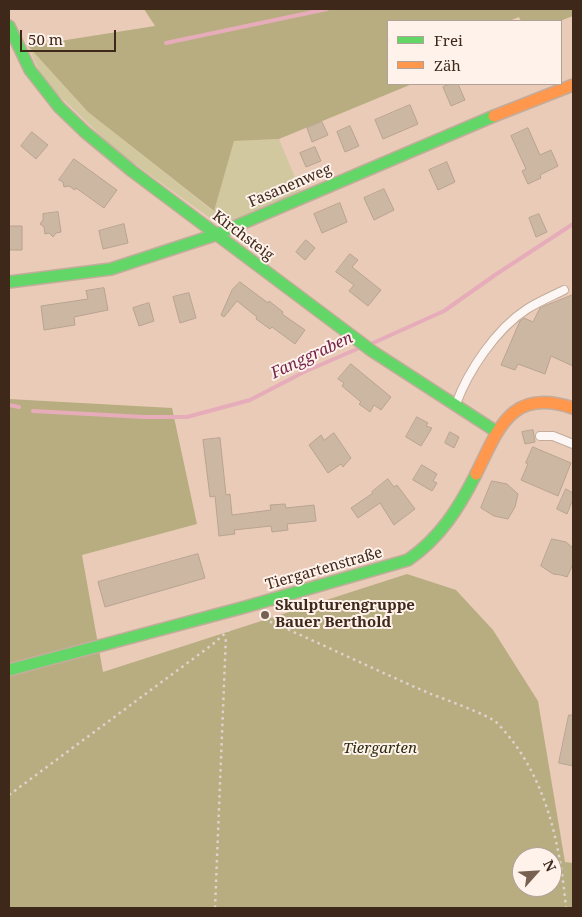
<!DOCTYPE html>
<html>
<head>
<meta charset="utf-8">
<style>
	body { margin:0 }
	#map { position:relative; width:582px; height:917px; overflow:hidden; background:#e9cbb8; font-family:"Noto Serif",serif }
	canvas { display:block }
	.frame { position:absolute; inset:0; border:10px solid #3d281a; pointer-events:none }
	.legend { position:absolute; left:387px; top:20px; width:175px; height:65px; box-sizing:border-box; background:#fef2eb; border:1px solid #b1a197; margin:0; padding:6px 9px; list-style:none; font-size:15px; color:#3d281a }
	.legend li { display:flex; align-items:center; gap:10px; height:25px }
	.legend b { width:25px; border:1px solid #b1a197 }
	.north { position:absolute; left:512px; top:847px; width:50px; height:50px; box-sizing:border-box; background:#fef2eb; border:1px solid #b1a197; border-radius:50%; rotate:64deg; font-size:14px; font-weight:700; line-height:20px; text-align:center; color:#3d281a }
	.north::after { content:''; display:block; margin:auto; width:18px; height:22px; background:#796151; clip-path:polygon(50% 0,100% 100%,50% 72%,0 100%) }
	.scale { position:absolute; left:20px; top:30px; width:96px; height:22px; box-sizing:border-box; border:2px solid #3d281a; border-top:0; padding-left:6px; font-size:15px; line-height:18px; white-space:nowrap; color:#3d281a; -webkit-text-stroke:4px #fef2eb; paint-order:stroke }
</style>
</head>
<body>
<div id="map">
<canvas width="582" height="917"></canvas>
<div class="frame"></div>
<ul class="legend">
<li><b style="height:6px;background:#63d668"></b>Frei</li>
<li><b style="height:6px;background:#ff974d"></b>Zäh</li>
</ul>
<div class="north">N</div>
<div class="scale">50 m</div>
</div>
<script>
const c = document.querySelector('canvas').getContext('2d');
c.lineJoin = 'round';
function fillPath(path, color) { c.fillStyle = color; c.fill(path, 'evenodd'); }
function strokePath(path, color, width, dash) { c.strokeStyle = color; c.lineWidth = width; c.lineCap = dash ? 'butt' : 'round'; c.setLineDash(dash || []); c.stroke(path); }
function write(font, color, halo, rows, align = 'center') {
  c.font = font + ' "Noto Serif",serif'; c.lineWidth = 4; c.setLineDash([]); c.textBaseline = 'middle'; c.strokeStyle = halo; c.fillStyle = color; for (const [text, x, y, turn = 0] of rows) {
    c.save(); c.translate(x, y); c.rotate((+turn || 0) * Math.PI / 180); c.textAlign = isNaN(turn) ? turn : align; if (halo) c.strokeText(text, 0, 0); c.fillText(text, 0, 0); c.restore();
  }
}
const green = new Path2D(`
	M28,46L88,112L213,211L234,141L279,139L301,192L220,225L118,152L44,81Z`);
const forest = new Path2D(`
	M144,9H573V16L560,21H521L519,17L509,21H388V84H412L279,139L234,141L214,211L88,112L28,46L155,26Z
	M9,399L172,408L197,524L82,555L103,672L407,574L456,590L493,630L538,701L565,862L573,863V908H9ZM522,857H552V887H522Z`);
const stream = new Path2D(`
	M166,43L327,9
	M373,343L444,311L495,275L573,224
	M9,405L19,407
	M33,411L144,417H187L250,400L304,372L357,349`);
const building = new Path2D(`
	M451,84H458L465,100L451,106L443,87Z
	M410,105L418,124L383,139L375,120Z
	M322,122L328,135L312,142L307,128Z
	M350,126L359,146L345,152L337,132Z
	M528,128L540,155L551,150L558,166L540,175L541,178L528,184L522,171L526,169L511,136Z
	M32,132L48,145L36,159L21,146Z
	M315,147L321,161L306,167L300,153Z
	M74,159L117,190L104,208L76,188L75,190L69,186L64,187L63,182L59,180Z
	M447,162L455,182L438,190L429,170Z
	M384,189L394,210L374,220L364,198Z
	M340,203L347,222L322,233L314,214Z
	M58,212L61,232L56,233L53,237L49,233L45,234L44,227L40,224L43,220V214Z
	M539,214L547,232L536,237L529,218Z
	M124,224L128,243L103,249L99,231Z
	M9,226H22V250H9Z
	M306,240L315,248L305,260L296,252Z
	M350,254L358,260L352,267L381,290L368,306L349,291L354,285L336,272Z
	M240,282L268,303L269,301L283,312L282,314L305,330L295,344L272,327L270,329L256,319L257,317L237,301L224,317L221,315L232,290Z
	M104,288L108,310L74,317L75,325L44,330L41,306L88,299L86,291Z
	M189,293L196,318L180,323L173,297Z
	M573,295V366L551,356L545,374L518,364L515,370L501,365L520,321L524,318L533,322L540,308Z
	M149,303L154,321L139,326L133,308Z
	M351,364L391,397L381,410L374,405L370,412L359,404L361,402L342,386L344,383L338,379Z
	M417,417L428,423L426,426L432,428L421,446L406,437Z
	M533,430L535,442L525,444L522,432Z
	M450,432L459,437L454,448L445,443Z
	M334,433L351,458L343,467L341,464L328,473L309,445L321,435L324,440Z
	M220,438L226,495L230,494L232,515L271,510L270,505L285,504L286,508L314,505L316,521L287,524L288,530L272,532L271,526L234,530L235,534L219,536L215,496L210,497L203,440Z
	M533,447L571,463L558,496L521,480L528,464L526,463Z
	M422,465L437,474L433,481L437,483L432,491L413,480Z
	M388,479L394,487L397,485L415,509L394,525L380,503L358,518L351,508L373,493L372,492Z
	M492,481L507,484L518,494L515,507L508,519L494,516L481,508Z
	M566,489L573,493V499L567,514L557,509Z
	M552,539L566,542L573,548V564L567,577L561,575L553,574L541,566Z
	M198,554L205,578L105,607L98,582Z
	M569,715H573V766L559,763Z`);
const path = new Path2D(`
	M264,619C320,643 375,670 431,694C444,699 489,715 497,723C545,772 560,842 566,908
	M9,795L213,644L231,628
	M215,908L226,635`);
const lane = new Path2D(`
	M456,404C468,371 496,329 527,309C538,302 552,296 564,290
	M540,436H553L573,444`);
const fast = new Path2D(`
	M9,26L30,70L59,107L85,132L132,171L372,351L497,432
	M9,282L111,269L215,235L494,116
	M9,670L245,607L408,560C440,538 459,508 476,474`);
const slow = new Path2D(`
	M494,116L573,85
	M476,474C499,428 511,387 573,408`);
const markers = [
	[265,615,5,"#796151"]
];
const streetNames = [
	["Fasanenweg",290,186,-23],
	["Kirchsteig",243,236,37],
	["Tiergartenstraße",324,569,-16]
];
const poiNames = [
	["Skulpturengruppe",275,606],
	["Bauer Berthold",275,623]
];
const parkNames = [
	["Tiergarten",380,749]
];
const waterNames = [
	["Fanggraben",312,356,-25]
];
fillPath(green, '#d1c8a0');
fillPath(forest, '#b8ad80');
strokePath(stream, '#e6acb9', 4);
fillPath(building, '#ccb7a3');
strokePath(building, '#b8a391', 1);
strokePath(lane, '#c3ac9c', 10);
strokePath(fast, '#c3ac9c', 14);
strokePath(slow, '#c3ac9c', 14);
strokePath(path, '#ddd3cc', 2.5, [2.5, 4]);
strokePath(lane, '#fcf7f4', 8);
strokePath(fast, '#63d668', 11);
strokePath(slow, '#ff974d', 11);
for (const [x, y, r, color] of markers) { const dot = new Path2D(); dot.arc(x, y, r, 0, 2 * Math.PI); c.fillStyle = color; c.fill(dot); strokePath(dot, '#fef2eb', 2); }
write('15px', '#3d281a', '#fef2eb', streetNames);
write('bold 15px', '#3d281a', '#fef2eb', poiNames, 'left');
write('italic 15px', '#2a2c0e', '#fef2eb', parkNames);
write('italic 16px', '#75254c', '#fef2eb', waterNames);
</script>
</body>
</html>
